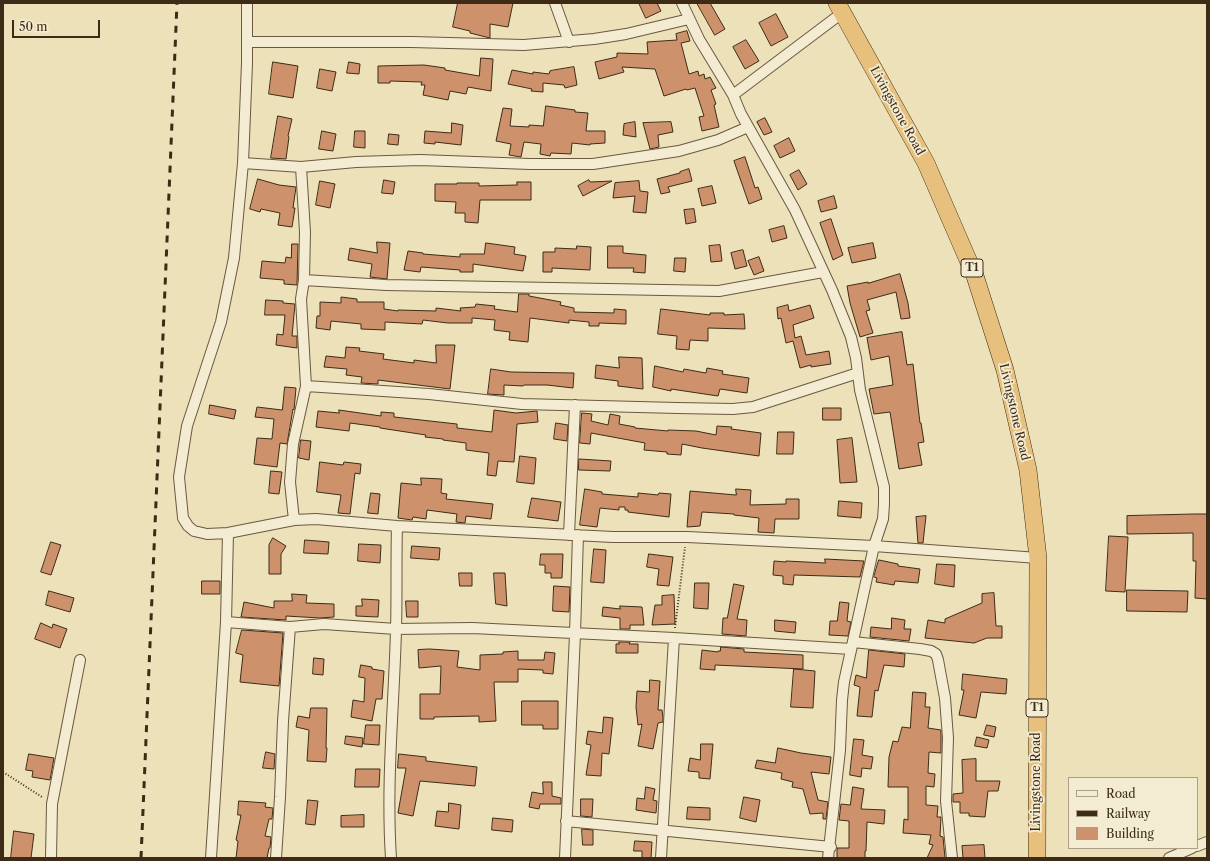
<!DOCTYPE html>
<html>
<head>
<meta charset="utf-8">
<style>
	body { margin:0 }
	#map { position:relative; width:1210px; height:861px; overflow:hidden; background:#ece1b9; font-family:"Libre Caslon Text",serif }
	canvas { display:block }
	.frame { position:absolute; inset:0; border:4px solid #3e2b17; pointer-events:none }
	.legend { position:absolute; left:1068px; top:777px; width:130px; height:72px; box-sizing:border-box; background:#f3ecd2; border:1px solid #ab9f87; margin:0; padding:5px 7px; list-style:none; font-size:12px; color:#3e2b17 }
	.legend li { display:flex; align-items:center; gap:8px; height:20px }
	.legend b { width:20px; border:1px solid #ab9f87 }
	.scale { position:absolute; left:12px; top:20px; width:88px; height:18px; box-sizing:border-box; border:2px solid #3e2b17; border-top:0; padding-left:5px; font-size:12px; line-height:14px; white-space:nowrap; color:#3e2b17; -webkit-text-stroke:3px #f3ecd2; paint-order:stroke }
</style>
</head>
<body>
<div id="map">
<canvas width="1210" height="861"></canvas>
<div class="frame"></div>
<ul class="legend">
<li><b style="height:5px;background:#f3ecd2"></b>Road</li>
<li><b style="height:5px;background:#3e2b17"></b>Railway</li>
<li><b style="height:11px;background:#cd926c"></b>Building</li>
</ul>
<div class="scale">50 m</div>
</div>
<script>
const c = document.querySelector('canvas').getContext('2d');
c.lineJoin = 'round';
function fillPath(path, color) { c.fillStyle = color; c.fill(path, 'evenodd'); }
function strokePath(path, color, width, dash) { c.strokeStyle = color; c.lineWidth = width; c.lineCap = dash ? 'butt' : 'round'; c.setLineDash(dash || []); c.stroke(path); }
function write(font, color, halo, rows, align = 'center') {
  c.font = font + ' "Libre Caslon Text",serif'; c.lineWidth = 3.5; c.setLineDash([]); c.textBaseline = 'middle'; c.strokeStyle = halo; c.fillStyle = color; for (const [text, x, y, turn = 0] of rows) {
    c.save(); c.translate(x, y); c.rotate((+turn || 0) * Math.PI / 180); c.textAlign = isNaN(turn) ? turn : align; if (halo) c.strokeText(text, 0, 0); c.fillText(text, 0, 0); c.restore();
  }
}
const building = new Path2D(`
	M458,3H513L508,27L490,24V38L470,33V31L453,27Z
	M639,3H657L661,11L646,18Z
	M697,3H710L725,29L715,35Z
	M776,14L788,37L771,46L759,23Z
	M687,31L690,41L681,43L689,74L698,71L699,76L704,74L705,79L710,77L716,88L711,90L716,104L714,105L719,127L702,131L699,117L704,116L695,88L687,90L686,89L664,96L655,69L622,67L624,72L599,79L595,62L617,57V53L648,54L647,42L677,40L676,34Z
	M746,40L759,61L745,69L733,47Z
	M481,58L493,59L491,91L468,87L466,94L450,91L448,100L423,95L425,85H421L422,82L390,81V83H378V66L424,65L445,68V70L479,76Z
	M273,62L298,66L293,98L269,94Z
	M349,62L360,64L359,74L347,73Z
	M574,67L577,85L565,88L564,85L543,83V92L531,91L532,89L508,84L512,70L533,74V72L549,74L550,71Z
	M320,69L336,72L332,91L317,88Z
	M546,106L575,110V112L588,113L586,131H605V143L590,144V145L572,143L571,154L551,153L550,156L540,154L541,144L524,142L521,157L509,155L511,144L496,141L503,108L512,109L510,126L529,127V125L543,126Z
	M278,116L292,119L288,136L289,137L286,159L271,158Z
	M765,118L772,132L764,135L757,122Z
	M635,122L636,137L623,135L624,124Z
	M671,122L673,132L658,135L659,147L650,149L643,123Z
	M452,123L463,125L461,145L435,142V144L424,143L425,131L451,133Z
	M322,131L336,134L333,151L319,149Z
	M355,131H365V148L354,147Z
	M389,134L399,135L398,145L388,144Z
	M789,138L795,151L780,158L774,146Z
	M745,157L755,188L758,187L762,199L749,204L734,161Z
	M689,169L692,181L668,187L670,192L661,194L657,179L680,173V172Z
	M799,170L807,184L798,190L790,175Z
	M258,179L279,185L296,187L293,208H295L292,227L278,225L280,213L261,209L260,212L250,209Z
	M384,180L395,182L393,194L382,193Z
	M589,180L590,182L612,181L583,196L578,186Z
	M320,181L335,184L330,208L316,205Z
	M639,181L640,191L648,192L646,213L633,212L635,196L613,198L615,183Z
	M517,182H531V200H480L478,223L465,222V213H455L456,202L435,201V184H457V183H479V186L517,185Z
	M712,186L716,203L702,206L698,189Z
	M834,196L837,208L821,212L818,201Z
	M694,209L696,222L686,224L684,210Z
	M831,219L843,255L833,260L820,223Z
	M784,226L787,238L772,242L769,230Z
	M377,242L390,243L387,279L370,277L372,264L348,260L350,248L377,253Z
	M486,243L515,247L514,254L526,256L523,271L473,264V272H460V270L421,267L420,272L404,270L408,251L423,253V254L460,257V254H484Z
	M873,243L876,258L852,263L848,248Z
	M292,244H298L297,285L284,284V280L260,278L262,261L285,263L286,257L291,258Z
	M720,245L722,261L711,262L709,246Z
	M577,246L591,247L590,270L552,268V272H543V252H555V248L576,249Z
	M608,246H623V253L646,255L645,273L633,272L634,268H608Z
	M743,250L747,266L735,269L731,253Z
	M759,257L764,271L754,275L748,261Z
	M675,258H686L685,272L674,271Z
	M900,274L908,303L910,318L901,319L896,292L867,300L870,310L866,311L873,333L860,337L850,303L847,286L868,282V283Z
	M519,294H529V296L561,302L560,305L574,308V312L614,313V309L626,310V324L599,323V326H589V322L569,320V323L530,318L528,342L509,340L510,332L494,330L495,320L472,318V323H448L423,320L422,324L385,322V330L361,329V324L331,321L330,330L316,328L317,316H320V302L341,303V297L357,299V302H384V309L398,311V310L436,311V308L461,311L460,308L475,307L476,304L495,306L494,309L517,312Z
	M266,300L283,301V303L295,304L292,336H297V348L276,345L277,334L283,335L285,315H265Z
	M788,305L789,311L810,305L814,318L793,325L795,338L801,336L806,355L829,351L831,364L811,367V365L800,368L793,341L786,343L781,318L778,319L777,308Z
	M661,309L710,315V313H724V315L744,314L745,329L708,328V341L690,340L689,350L676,349L677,336L658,334Z
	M902,332L907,365L913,364L920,423H921L924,442L918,443L922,465L899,469L890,412L874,414L869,389L893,385L889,356L871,360L867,338Z
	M436,345H455L450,389L378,380V384L361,383L362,377L346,375L347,369L324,367L326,356L345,358L346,347L360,348L359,351L384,354L383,359L414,363V360L436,363Z
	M619,357L642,358L643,389L618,386V381L595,378L596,365L619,368Z
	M655,366L683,372L684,369L706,373L707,368L723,371L722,374L749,378L747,393L720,389L718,396L671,389V391L653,387Z
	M491,369L511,372L574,373L573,388L547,385H524L523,386L504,385V395L488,394Z
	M285,387L296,388L294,410L293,409L287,444L280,443L277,467L254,464L257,438L272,439L274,419L255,417L257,407L282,410Z
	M210,405L236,410L234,419L209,414Z
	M823,408H841V420H823Z
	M339,410L381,416V412L394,413V417L457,424V428L492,432L494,410L516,413L537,411L538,422L517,424L514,462L498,461L496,476L487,475L489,453L466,450V443L443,440V439L425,437L426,435L380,428V427L350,423L349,431L316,427L318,411L339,413Z
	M582,413L592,414L591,421L608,425L610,414L620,416L619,424L635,427V428L668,431V430L696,431L716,435L717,426L732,427L731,429L761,433L759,456L702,448L682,444L681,455L667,454V452L644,450L645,443L591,433L590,444L580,443Z
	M556,423L568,425L567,441L554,439Z
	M778,432H794L793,454H777Z
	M852,438L857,482L840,483L837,440Z
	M301,440L311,441L309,460L299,458Z
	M520,456L536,458L534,484L517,482Z
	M579,459L611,461L610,471L579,470Z
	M320,462L343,465L344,462L361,464L360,474L355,473L350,514L338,513L341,495L317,492Z
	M271,471L282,472L279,494L269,493Z
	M421,478L442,479L441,493L447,494L446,499L493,504L491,519L466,516L465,523L456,522L457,514L427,510L426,519L413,517L412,520L398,518L401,483L421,485Z
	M585,489L602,492V494L638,497V493L658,495L659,493L671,494L669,517L628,512V510H625V507H619V510L600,508L597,527L580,525Z
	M736,489L751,490L750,505L786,504V499H799V519H775L774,533L758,532L759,518L734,515V514L702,512L700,526L687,527L690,491L736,495Z
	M371,493L380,494L378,514L368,513Z
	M532,498L561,502L558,521L528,517Z
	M839,501L862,503L861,518L838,516Z
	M1194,514H1207V599L1195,598L1196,561H1193V533L1127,534V516Z
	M926,516L923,543H918L916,517Z
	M1109,536L1128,537L1125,592L1106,591Z
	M273,538L286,546L281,554V574H269V545Z
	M305,540L329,542L328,554L304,553Z
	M51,542L61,545L51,575L41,572Z
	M359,544L381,545L380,563L358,561Z
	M412,546L440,548L439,560L411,558Z
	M594,549L606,550L604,583L591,582Z
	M541,554H563L562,578H551V573H545V565H540Z
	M649,554L673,557L669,586L657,585L659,569L647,567Z
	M825,559L864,561L860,577L794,575L793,585L783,584V576L773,575L774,561L786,562V561L825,563Z
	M879,560L898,564V566L920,569L918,583L895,581L894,585L876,582L877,578L874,577Z
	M937,564L955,565L954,587L935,584Z
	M459,573H472V586H460Z
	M494,573H505L507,606L496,604Z
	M202,581H220V594H202Z
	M695,583H709L708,609L694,608Z
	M734,584L744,586L737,619L747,620L746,636L722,634L723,618H727Z
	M554,586L570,587L569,612L553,611Z
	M1127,590L1188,591L1187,612L1127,611Z
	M49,591L74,598L70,612L46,605Z
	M994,593L996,626H1002V638H987L974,643L925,638L928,620L945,623V619L982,603V594Z
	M292,594L307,595L306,603L334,604V617L320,618L286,616V620L241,617L244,602L274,608V601H292Z
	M674,595L675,624L652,625L655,605H662V596Z
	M362,599L379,600L378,617L356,616V606H362Z
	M406,601H418V617H407Z
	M840,602L849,603L847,621L851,622L848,636L829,635L830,621H837Z
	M620,606L642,607L644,625H630V629H620V618L602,616L603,607L620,609Z
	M892,618L905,620L904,629H911L909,641L870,637L871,627L891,629Z
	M775,620L796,622L795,633L775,631Z
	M41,623L52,628L53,624L67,629L60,648L35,639Z
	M242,630L283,633L279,686L240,682L243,655L236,653Z
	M619,642H630L629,644H638V653H616V644H619Z
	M721,647L744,649V652L803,655V669L715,665V670L700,669L702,650L718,652V651H720Z
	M430,649L459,651L457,667L480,670V655L503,654V652L518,651V660H544L545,652L555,653L553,674L543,673V670L518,669V682H494L496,721L479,722V716L434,717V719H420V694H440L441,666L419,668L418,650Z
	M869,650L905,654L904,667L884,665L878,691L875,690L872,717L857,716L860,687L854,685L856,675L866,678Z
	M314,658L324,659L323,675L313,674Z
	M361,665L372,667V669L384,671L382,699H376L372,721L351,717L353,700L364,702L365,678L359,677Z
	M794,669L815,671L813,708L791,707Z
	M963,674L1007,679L1006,694L981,692L976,718L959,715L964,690H962Z
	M650,680L660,681L658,710H662L663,718V722L658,723L653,749L638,746L642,724L638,725L636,707L637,691L649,692Z
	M913,692L926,693L925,707H930L928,728L941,730V753L929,752L928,773L935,774L934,787L926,786V805L938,806L937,817H941L940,836L943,837L945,858H927L933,845L929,844L931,835L903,833L904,819L908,820V787H888L889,757L893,741L898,742L902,727L910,728Z
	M522,701H558V729H543V725H522Z
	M311,708H327L326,748H327L326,762L307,761L309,730L296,727L298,716L309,718Z
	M604,717L613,718L609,754L602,753L601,776L586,775L591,745L586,744L588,731L602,733Z
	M366,725H380L379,745L364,744Z
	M987,725L996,727L994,737L984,735Z
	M346,736L363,738L362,747L345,744Z
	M977,737L989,740L987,748L975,746Z
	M854,739L864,740L862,755L873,757L871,769L862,768L861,777L850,775Z
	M701,744H713L710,779L699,778V772L688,771L690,758L700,760Z
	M778,748L801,753L831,757L829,774L811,772L818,800L828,802L826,819H823V813L810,814L803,789L792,787L793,782L781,779L782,773L755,768L757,760L775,763Z
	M266,752L275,754L274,769L263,768Z
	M29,754L54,758L50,780L32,777L33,771L26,770Z
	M399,754L426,757V761L477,767L475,786L420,781L413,816L398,813L406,768H398Z
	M976,759V781H1000L998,791H988L985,817L969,816V813H960V802H953V794L963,793L962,760Z
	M356,769H380L379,787H355Z
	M543,782H552V796L561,798V804H540L539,809L529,807L532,792L543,794Z
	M646,787L655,789L653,800L657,801L656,813L636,810L637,798L644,799Z
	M853,787L864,789L861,809L885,810L884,824L867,822L866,851H865V858H837V848H849V821L839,820L841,804L850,805Z
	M744,797L760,800L756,822L740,818Z
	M581,799H593L592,817L581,816Z
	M308,800L318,801L315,825L306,824Z
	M239,801L266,803L265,807L273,808L272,819H269L265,836L271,837L270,848H269L267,858H236L238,841L236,840L241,815H238Z
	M449,803L461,805L459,829L435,826L437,811L448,812Z
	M688,807L710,808V820L687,819Z
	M364,815V827H341V816Z
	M493,818L513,820L512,832L492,830Z
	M582,829L593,830V845H583Z
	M14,831L34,834L31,858H11Z
	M635,841L652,842L651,858H642V851H634Z
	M984,845L985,858H963L962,846Z`);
const path = new Path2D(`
	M675,628L685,547
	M3,772L42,797`);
const minor = new Path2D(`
	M555,3L569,42
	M682,3L699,39L733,95L741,114L795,210L832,290L851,337L856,358L860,390L884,487V504L883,519L874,546L844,682L842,700L840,750L828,858
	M247,42H412L524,45L594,39L626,34L689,19
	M733,95L842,13
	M243,163L301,167L356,162L420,160L530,164H593L679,151L718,140L748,127
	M304,280L386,285L719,291L823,272
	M306,386L429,394L522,404L677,408L733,409L753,407L858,373
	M294,520L290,482L293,444L306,386L301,299L304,280L305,232L301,167
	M228,533L207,534L194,531L188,526L183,518L179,477L187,426L221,322L234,258L243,163L245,114L247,63V3
	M569,535L575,405
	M226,622L290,627L324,624L396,629L472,628L674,638L851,649
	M853,642L920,649L931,651L936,654L938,660L945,698L948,738L946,801L952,858
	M566,821L831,847
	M1197,846L1207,842
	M51,858L52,804L80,660
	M211,858L226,622L228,533L294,520L316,519L397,526L613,537H687L874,546L1038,558
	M276,858L280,797L283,721L290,627
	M391,858C386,782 394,706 396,630C397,595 396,561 397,526
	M565,858L575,634L578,535
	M661,858L674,638
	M1169,858L1192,848`);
const trunk = new Path2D(`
	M837,3L926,163L975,276L1005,370L1028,470L1038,558L1037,858`);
const rail = new Path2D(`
	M141,858L177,3`);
const shields = [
	[972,268,22],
	[1037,708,22]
];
const shieldNames = [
	["T1",972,268],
	["T1",1037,708]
];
const streetNames = [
	["Livingstone Road",897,111,61],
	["Livingstone Road",1014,412,77],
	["Livingstone Road",1037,782,-90]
];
fillPath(building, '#cd926c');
strokePath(building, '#3e2b17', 1);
strokePath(minor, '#6a5840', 12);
strokePath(trunk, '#3e2b17', 18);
strokePath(path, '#3e2b17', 2, [1, 2]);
strokePath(minor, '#f3ecd2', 10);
strokePath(trunk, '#e6c07c', 17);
strokePath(rail, '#3e2b17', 3, [7, 7]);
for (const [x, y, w] of shields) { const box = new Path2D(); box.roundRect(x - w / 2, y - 9, w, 18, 3); c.fillStyle = '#f3ecd2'; c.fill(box); strokePath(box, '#3e2b17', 1); }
write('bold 11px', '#3e2b17', null, shieldNames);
write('12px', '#3e2b17', '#f3ecd2', streetNames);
</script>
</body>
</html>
